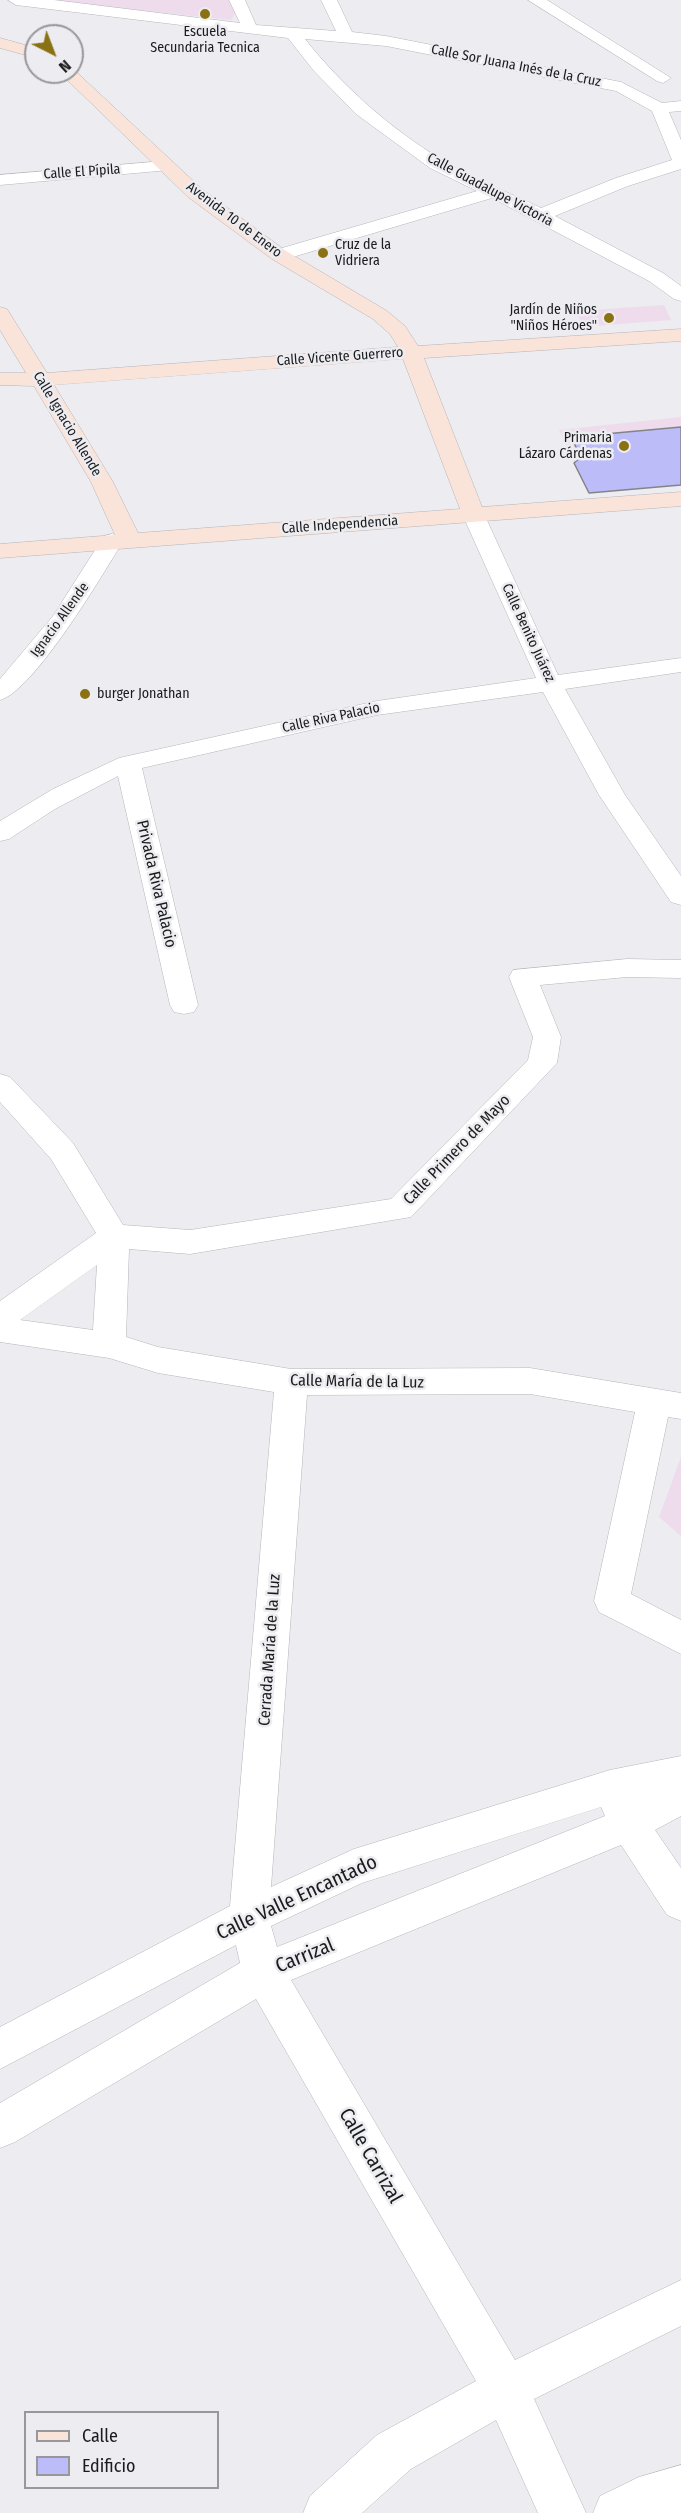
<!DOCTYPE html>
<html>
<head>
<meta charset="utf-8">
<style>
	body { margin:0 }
	#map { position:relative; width:681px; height:2513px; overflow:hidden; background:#ececf1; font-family:"Fira Sans Condensed",sans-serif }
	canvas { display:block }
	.legend { position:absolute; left:24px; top:2411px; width:195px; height:78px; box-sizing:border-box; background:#ececf1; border:2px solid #98989c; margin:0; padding:8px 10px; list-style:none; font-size:18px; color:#1a1b1c }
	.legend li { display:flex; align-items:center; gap:12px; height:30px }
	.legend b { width:30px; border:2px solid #98989c }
	.north { position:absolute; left:24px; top:24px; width:60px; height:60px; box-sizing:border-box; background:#ececf1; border:2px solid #98989c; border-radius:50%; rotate:138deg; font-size:16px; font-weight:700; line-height:24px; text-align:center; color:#1a1b1c }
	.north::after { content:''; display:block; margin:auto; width:21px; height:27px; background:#8a7214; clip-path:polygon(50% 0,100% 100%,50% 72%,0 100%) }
</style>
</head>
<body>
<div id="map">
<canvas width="681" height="2513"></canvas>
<ul class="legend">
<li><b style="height:8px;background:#fae3d8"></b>Calle</li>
<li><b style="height:16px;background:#bbbcf8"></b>Edificio</li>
</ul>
<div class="north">N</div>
</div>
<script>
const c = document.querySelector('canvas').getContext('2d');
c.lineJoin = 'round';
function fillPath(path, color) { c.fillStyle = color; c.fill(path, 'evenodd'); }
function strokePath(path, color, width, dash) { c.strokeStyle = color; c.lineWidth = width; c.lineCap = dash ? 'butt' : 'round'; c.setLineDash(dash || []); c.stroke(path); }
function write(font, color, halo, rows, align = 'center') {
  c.font = font + ' "Fira Sans Condensed",sans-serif'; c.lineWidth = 5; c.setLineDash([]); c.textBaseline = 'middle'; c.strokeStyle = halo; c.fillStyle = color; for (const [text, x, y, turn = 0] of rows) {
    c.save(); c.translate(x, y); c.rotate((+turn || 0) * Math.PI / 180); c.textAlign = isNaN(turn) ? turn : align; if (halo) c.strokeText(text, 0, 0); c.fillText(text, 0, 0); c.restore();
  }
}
const education = new Path2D(`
	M44,0H236L239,8L231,20Z
	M664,305L671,320L582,327L577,311Z
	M681,417V485L589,493L559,430Z
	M681,1457V1536L659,1517Z`);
const building = new Path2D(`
	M681,427V485L589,493L574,463L580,458L572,437Z`);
const street = new Path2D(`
	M8,0H54L240,23L229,0H245L256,25L336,31L321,0H337L352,32L386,36L621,82L662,103L681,101V111L669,112L681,140V169L628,186L555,216L663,273L681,286V301L674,299L649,281L492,198L286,259H272L270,255L272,251L477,191L430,168L356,114L314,71L288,38L16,5ZM305,39L386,46L616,91L652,111L672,160L616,178L541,208C508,192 473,179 442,160C390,128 343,87 305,39Z
	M528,0H547L671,78L663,83L657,81Z
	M164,161L170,162L173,166L170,170L0,185V175Z
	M474,509L482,511L485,516L558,675L681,658V672L565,689L625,795L681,876V905L671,902L599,795L543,692L377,715L142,768L198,1005L194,1012L184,1014L174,1012L170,1005L118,776L55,809L9,839L0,841V821L53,789L119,758L377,701L536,678L463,516L466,511Z
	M112,534L120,536L123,541C104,573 33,692 0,700V679L53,616L104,536Z
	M627,959L681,960V978L627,977L540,985L561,1037L557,1063L411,1217L190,1254L129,1249L126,1337L158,1347L291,1369L530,1368L681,1393V1419L668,1417L631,1594L681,1620V1654L599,1612L594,1601L635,1412L530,1394L307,1395L271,1887L354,1849L610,1770L681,1756V1816L655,1830L681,1868V1921L667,1915L621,1845L291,1980L515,2360L681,2280V2326L534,2399L586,2513H538L496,2420L411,2469L362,2513H303L310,2496L377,2435L476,2381L256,1999L15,2142L0,2148V2103L240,1963L236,1945L0,2069V2027L230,1906L274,1392L158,1373L109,1358L0,1342V1301L96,1233L51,1159L0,1102V1074L10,1077L73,1143L123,1225L190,1230L391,1199L528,1060L533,1037L509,977L513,970ZM97,1265L93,1330L20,1320ZM601,1807L605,1816L277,1947L271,1926L362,1883Z
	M681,2465V2513H593L600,2496L639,2477Z`);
const secondary = new Path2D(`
	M0,38L36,48V58L0,48Z
	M72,68L202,189L286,251L387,311L405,326L418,346L681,329V341L424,358L482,507L681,492V506L0,558V544L115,535L91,482L34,386L0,385V373H26L0,330V307L7,309L47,373L398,347L390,334L373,319L272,259L188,197L59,72H72ZM403,359L460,509L138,533L113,482L54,385Z`);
const markers = [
	[205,14,6,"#8a7214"],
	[323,253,6,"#8a7214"],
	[609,318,6,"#8a7214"],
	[624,446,6,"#8a7214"],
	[85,694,6,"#8a7214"]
];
const farPoinames = [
	["Escuela",205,32,"center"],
	["Secundaria Tecnica",205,48,"center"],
	["Cruz de la",335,245],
	["Vidriera",335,261],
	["Jardín de Niños",597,310,"right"],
	["\"Niños Héroes\"",597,326,"right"],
	["Primaria",612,438,"right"],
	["Lázaro Cárdenas",612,454,"right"],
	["burger Jonathan",97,694]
];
const farStreetnames = [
	["Calle Sor Juana Inés de la Cruz",516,66,11],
	["Calle El Pípila",82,172,-4],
	["Calle Guadalupe Victoria",490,190,28],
	["Avenida 10 de Enero",234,220,37],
	["Calle Vicente Guerrero",340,357,-4],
	["Calle Ignacio Allende",67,424,59],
	["Calle Independencia",340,525,-4],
	["Ignacio Allende",60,620,-54],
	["Calle Benito Juárez",528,633,65],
	["Calle Riva Palacio",331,718,-12]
];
const streetNames = [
	["Privada Riva Palacio",156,884,77],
	["Calle Primero de Mayo",457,1150,-46],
	["Calle María de la Luz",357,1382,1],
	["Cerrada María de la Luz",270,1650,-86]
];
const nearStreetnames = [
	["Calle Valle Encantado",297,1898,-25],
	["Carrizal",305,1956,-22],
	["Calle Carrizal",370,2156,60]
];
fillPath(education, '#eedced');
fillPath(building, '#bbbcf8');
strokePath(building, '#838488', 1.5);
strokePath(street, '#b5b5ba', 1);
strokePath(secondary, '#b5b5ba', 1);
fillPath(street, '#fff');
fillPath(secondary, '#fae3d8');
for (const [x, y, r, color] of markers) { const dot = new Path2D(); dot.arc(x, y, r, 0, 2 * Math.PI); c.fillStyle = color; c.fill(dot); strokePath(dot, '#ececf1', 2); }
write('14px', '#1a1b1c', '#ececf1', farPoinames, 'left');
write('14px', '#1a1b1c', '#ececf1', farStreetnames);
write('16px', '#1a1b1c', '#ececf1', streetNames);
write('20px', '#1a1b1c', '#ececf1', nearStreetnames);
</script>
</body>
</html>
